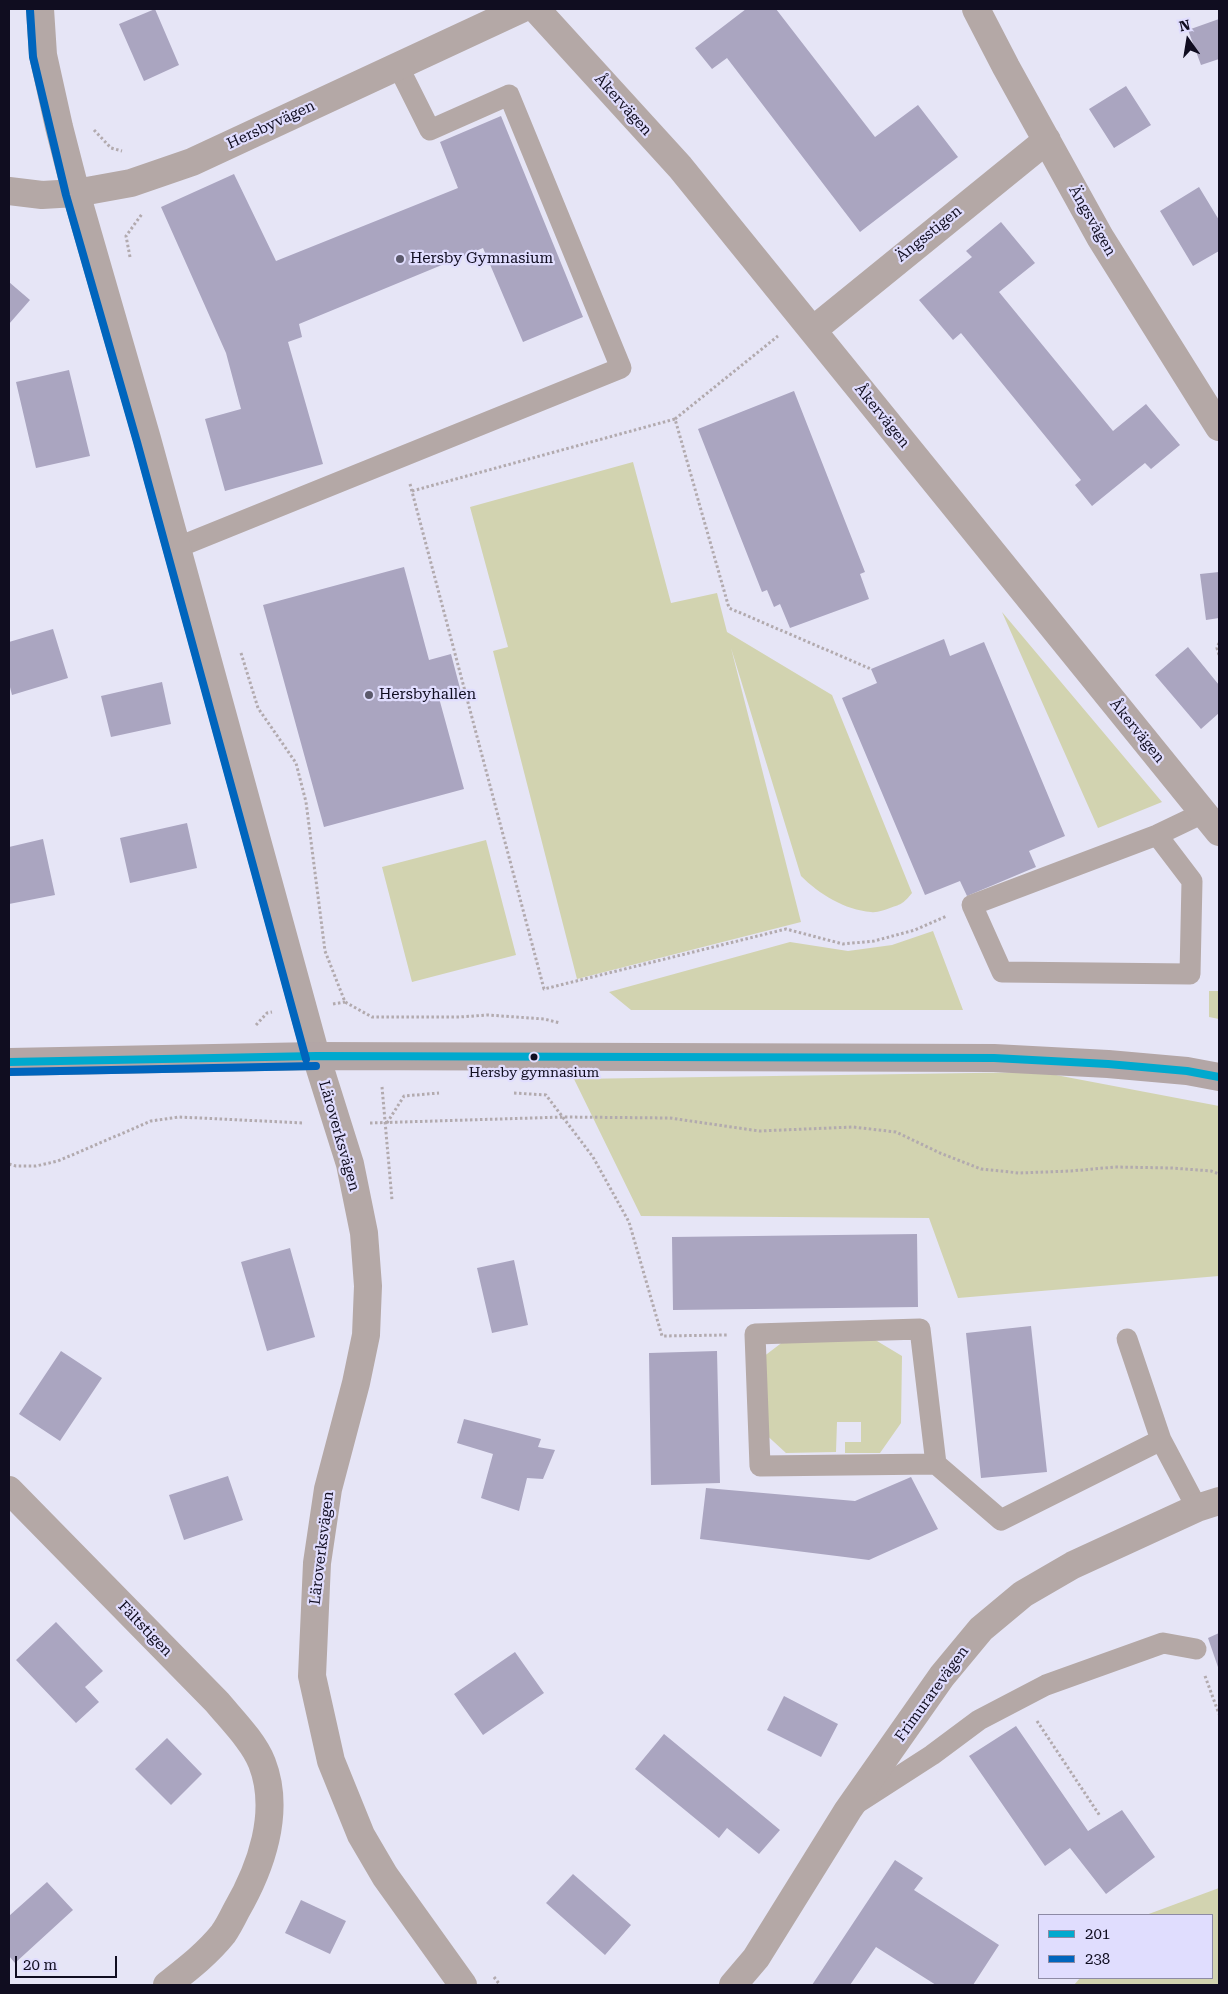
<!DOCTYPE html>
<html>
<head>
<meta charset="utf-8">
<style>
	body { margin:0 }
	#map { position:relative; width:1228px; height:1994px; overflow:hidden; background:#e6e5f6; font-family:"Roboto Serif",serif }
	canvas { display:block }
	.frame { position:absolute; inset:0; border:10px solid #100d20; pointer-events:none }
	.legend { position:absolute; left:1038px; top:1914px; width:175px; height:65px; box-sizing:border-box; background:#e0ddfe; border:1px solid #8d8aa5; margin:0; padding:6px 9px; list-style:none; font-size:15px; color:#100d20 }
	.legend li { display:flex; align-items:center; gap:10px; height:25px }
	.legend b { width:25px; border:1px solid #8d8aa5 }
	.north { position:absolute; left:1163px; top:15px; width:50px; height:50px; -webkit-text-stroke:4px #e0ddfe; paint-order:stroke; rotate:347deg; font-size:14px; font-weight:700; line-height:20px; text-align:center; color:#100d20 }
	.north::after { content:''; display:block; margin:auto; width:18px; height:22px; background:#100d20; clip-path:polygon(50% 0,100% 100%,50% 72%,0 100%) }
	.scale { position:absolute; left:15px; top:1956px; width:102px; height:22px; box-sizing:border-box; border:2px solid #100d20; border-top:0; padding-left:6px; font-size:15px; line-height:18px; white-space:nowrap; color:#100d20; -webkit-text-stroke:4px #e0ddfe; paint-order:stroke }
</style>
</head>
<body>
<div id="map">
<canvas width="1228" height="1994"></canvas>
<div class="frame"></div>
<ul class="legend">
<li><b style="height:6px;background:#00a9ce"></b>201</li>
<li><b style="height:6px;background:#0065bd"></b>238</li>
</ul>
<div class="north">N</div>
<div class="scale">20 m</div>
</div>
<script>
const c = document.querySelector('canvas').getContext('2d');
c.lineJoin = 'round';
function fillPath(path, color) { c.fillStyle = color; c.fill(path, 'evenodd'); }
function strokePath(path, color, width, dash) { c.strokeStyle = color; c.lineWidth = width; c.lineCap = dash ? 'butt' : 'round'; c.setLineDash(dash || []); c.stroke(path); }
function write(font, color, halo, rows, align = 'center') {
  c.font = font + ' "Roboto Serif",serif'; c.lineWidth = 4.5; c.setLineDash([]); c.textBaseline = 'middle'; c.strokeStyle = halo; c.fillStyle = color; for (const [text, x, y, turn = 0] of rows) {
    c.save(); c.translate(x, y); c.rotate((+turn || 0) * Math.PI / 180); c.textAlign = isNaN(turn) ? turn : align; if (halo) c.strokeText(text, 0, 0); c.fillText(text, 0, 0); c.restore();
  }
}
const green = new Path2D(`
	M633,462L671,603L717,593L727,632L832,695L912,893C904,903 902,904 890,908C884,910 877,913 871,912C845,910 819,894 801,876L731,648L801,922L577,979L493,651L508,647L470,507Z
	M1002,612L1162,802L1098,828Z
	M486,840L516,955L412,982L382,867Z
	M933,931L963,1010H631L609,992L790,942L848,951L892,945Z
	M1209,991H1219V1019L1209,1017Z
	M1040,1072L1219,1106V1276L958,1298L929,1218L641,1216L574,1079Z
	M788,1338H872L902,1356L901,1423L880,1453H845V1442H861V1422H837L836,1452L786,1453L761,1430L763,1357Z
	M1219,1888V1985H1074L1080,1978H1212V1915H1146Z`);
const building = new Path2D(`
	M155,9L179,65L144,81L119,24Z
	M746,9H776L875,137L918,105L958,157L860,232L727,58L712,69L695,48Z
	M1219,19V59L1201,65L1188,30Z
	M1126,86L1151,125L1114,148L1089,109Z
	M501,116L583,317L523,342L483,248L299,324L302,337L288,342L323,464L225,491L205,419L241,409L226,353L161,207L234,174L276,261L458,188L440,142Z
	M1199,187L1219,220V251L1193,266L1160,211Z
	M1001,222L1035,263L999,292L1113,431L1146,404L1180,445L1151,469L1145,463L1092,506L1075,485L1081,480L961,333L953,340L919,300L972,257L966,251Z
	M9,282L30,300L9,324Z
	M69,370L90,456L36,468L16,382Z
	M794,391L865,572L860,574L869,599L790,628L780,604L774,607L767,590L762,592L698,429Z
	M404,567L429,660L451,654L461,692L439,698L464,789L324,827L263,605Z
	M1219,572V618L1206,620L1200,574Z
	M53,629L68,678L12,695L9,683V642Z
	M944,639L950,656L984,642L1065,836L1029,851L1036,867L967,896L960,881L925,895L842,698L877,683L871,669Z
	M1188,647L1219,685V713L1201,729L1155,675Z
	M162,682L171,724L111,737L101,696Z
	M187,823L197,868L130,883L120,838Z
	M43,839L55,895L9,904V847Z
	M917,1234L918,1307L673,1310L672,1237Z
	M290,1248L315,1337L267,1351L241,1262Z
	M514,1260L528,1325L492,1333L477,1268Z
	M1031,1326L1047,1472L981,1478L966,1333Z
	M61,1351L102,1378L60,1441L19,1414Z
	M717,1351L720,1483L651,1485L649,1353Z
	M464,1419L541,1439L538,1447L555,1450L543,1479L527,1478L519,1511L481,1498L493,1454L457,1443Z
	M228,1476L243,1520L184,1540L169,1495Z
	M911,1477L938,1529L869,1560L700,1539L706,1488L855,1501Z
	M56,1622L103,1671L85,1687L99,1702L76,1723L16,1660Z
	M1219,1633V1670L1208,1638Z
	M515,1652L544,1693L483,1735L454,1694Z
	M784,1696L838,1724L821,1757L767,1730Z
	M1016,1726L1088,1831L1122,1810L1155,1857L1106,1894L1070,1848L1045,1866L969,1756Z
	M664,1734L780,1830L759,1854L727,1828L719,1838L635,1769Z
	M167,1738L202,1774L171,1805L135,1769Z
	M895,1860L923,1878L914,1890L999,1945L973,1985H936L876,1947L850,1985H812Z
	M573,1874L631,1925L605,1955L546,1903Z
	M47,1882L73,1910L15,1963L9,1956V1916Z
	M301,1900L346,1921L330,1954L285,1933Z`);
const path = new Path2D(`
	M94,130L111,148L122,151
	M130,257L126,236L142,214
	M675,419L778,336
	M410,484L544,989L786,929L843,944L874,941L915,930L947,916
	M412,491L675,419L729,608L871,669
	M1219,643L1217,648L1219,655
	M241,653L258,708L296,763L306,802L325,951L345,1002L372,1017H459L488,1015L544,1019L560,1023
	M333,1004L345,1002
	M256,1025L267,1013L272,1012
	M382,1087L392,1200
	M514,1093L546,1095L593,1157L629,1222L662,1336L727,1335
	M370,1123L564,1117L670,1118L759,1131L853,1127L896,1132L940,1153L981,1169L1019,1173L1071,1171L1115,1167L1172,1168L1211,1171L1219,1174
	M387,1123L404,1096L439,1093
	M9,1164L16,1166H36L58,1161L151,1121L179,1117L304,1123
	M1205,1676L1219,1714
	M1037,1721L1100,1816
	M494,1977L500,1985`);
const lane = new Path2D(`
	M176,548L621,368L509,95L430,130L398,66
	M1157,835L1192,881L1190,974L1002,972L972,905L1157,835L1203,813
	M1127,1339L1161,1440
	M936,1464L920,1329L755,1334L760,1466L936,1464L1001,1520L1161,1440L1197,1508
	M856,1804L932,1755L979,1720L1046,1685L1163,1643L1196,1649`);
const street = new Path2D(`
	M40,9L43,55L59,127L76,193L147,439L316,1056L350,1164L364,1233L368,1286L366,1335L356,1383L328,1489L317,1563L312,1676L331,1761L361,1835L385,1876L463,1985
	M536,9L680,167L1219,832
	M976,9L1006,67L1100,237L1219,427
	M9,191L42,195L76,193L131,183L192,162L521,9
	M813,330L1047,140
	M9,1490L217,1702C232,1720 254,1742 262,1763C281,1812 261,1868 236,1911C232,1919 228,1927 223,1934C207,1954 186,1970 167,1985
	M733,1985L756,1958L848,1810L942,1676L981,1629L1023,1594L1073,1565L1197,1508L1219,1501`);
const secondary = new Path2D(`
	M9,1062L316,1056L994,1058L1108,1064L1187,1071L1219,1077`);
const bus1 = new Path2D(`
	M9,1062L316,1056L994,1058L1108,1064L1187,1071L1219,1077`);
const bus2 = new Path2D(`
	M30,10L33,57L66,195L137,442L306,1059
	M9,1072L316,1066`);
const markers = [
	[400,259,5,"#5b596b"],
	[369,695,5,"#5b596b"],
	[534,1057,4.5,"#100d20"]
];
const busNames = [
	["Hersby gymnasium",534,1073]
];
const streetNames = [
	["Åkervägen",623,105,48],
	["Hersbyvägen",271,125,-25],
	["Ängsvägen",1092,221,60],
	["Ängsstigen",929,234,-39],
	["Åkervägen",882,416,51],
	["Åkervägen",1137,731,51],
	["Läroverksvägen",339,1136,74],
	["Läroverksvägen",322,1548,-83],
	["Fältstigen",145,1629,46],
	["Frimurarevägen",932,1694,-54]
];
const poiNames = [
	["Hersby Gymnasium",410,259],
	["Hersbyhallen",379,695]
];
fillPath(green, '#d2d3b0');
fillPath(building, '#aaa5c0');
strokePath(path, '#b2aaae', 3, [2.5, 2.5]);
strokePath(lane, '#b4a8a6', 21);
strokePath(street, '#b4a8a6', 28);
strokePath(secondary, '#b3a6a6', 28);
strokePath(bus1, '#00a9ce', 8);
strokePath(bus2, '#0065bd', 8);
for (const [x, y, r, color] of markers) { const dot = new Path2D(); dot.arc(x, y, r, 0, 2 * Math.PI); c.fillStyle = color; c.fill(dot); strokePath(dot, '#e0ddfe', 2); }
write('14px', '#100d20', '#e0ddfe', busNames);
write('15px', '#100d20', '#e0ddfe', streetNames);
write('15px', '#100d20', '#e0ddfe', poiNames, 'left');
</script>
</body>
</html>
